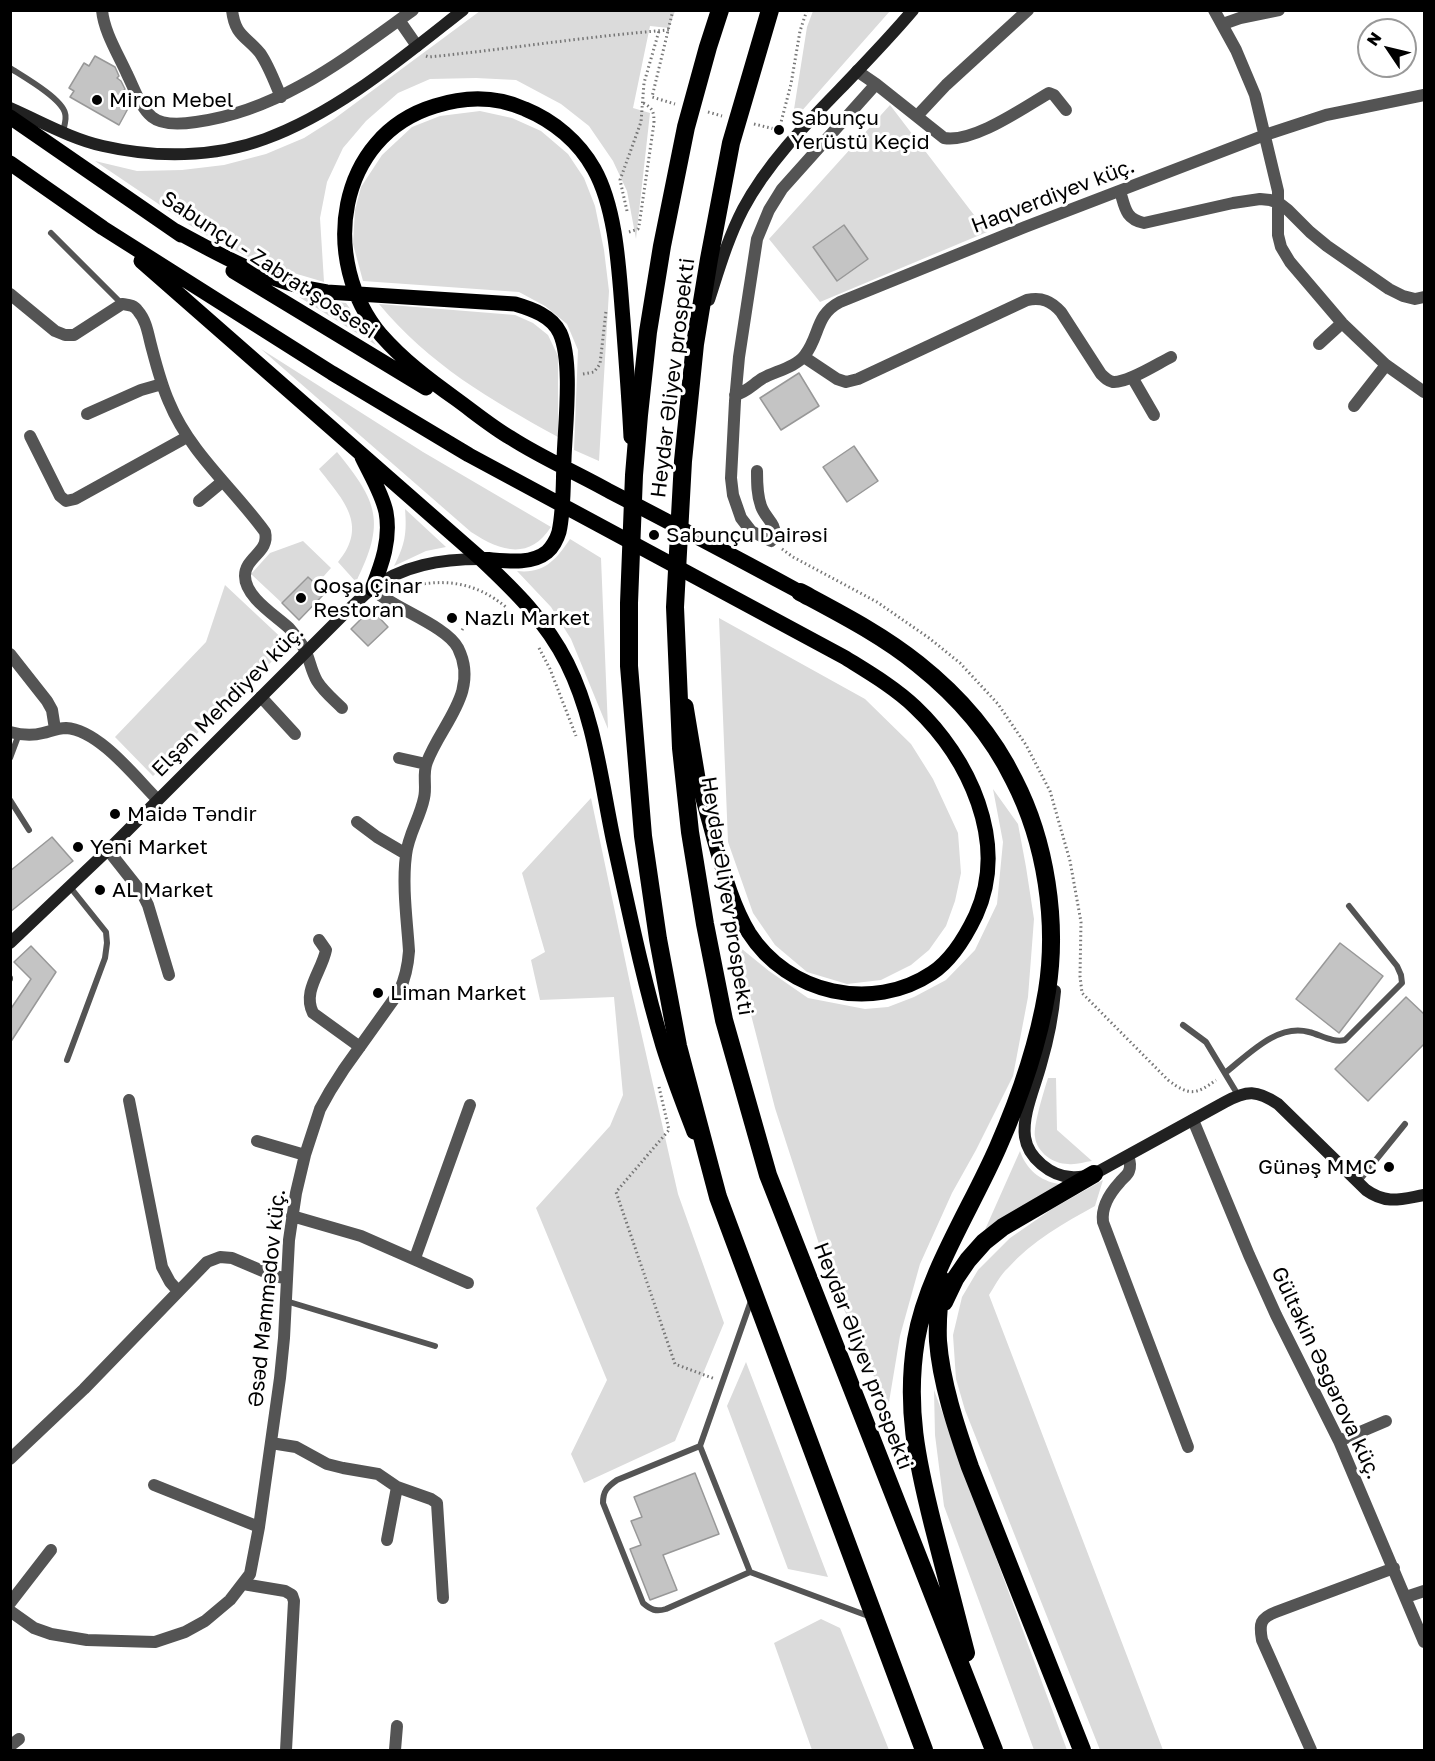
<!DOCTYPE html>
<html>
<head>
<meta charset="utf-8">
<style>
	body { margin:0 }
	#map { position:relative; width:1435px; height:1761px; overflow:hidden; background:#fff; font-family:"Golos Text",sans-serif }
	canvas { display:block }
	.frame { position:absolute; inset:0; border:12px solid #000; pointer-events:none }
	.north { position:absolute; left:1357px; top:18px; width:60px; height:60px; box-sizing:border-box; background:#fff; border:2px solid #999; border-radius:50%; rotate:305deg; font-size:16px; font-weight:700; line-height:24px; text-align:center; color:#000 }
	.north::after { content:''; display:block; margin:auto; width:21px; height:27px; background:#000; clip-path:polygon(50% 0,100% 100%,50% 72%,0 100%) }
</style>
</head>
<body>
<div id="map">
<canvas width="1435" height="1761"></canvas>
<div class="frame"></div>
<div class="north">N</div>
</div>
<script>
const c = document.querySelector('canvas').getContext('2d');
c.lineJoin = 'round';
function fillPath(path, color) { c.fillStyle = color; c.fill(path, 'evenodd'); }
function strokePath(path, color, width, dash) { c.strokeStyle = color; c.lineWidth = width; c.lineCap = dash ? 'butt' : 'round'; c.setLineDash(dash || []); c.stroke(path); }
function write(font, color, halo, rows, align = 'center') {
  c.font = font + ' "Golos Text",sans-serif'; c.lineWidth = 6; c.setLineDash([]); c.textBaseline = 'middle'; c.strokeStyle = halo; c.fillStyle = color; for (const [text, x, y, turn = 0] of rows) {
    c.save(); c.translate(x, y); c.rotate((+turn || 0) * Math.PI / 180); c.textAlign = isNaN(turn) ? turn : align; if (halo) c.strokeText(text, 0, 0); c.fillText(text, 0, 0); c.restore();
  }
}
const green = new Path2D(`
	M480,11H675L669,28L650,26L633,108L650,113L636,239L627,191L613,161L589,126L561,104L516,80L476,78L430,79L398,93L366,121L343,148L327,182L320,218L324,282L260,263L200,232L95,161L137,171L182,170L224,165L266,154L304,138L334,119Z
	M813,11H890L792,122L807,27Z
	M890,105L987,232L820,302L769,239Z
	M480,111L512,118L541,131L568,154L584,178L595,206L604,250L609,291L599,461L574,450L578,350L567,324L545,306L519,292L363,281L353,244L355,210L361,187L382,155L412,127L440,116Z
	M299,297L346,303L376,345Z
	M379,304L515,315L533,323L548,335L558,356V437C489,399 430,365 379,304Z
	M261,349L423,452L551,527C529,561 500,551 471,532Z
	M337,452C378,502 386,522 356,582L338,562C369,525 343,500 319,469Z
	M405,509L446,547L426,551L394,566C405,545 407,533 405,509Z
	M570,539L601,558L608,729L571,639L551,607L517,571C544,574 556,560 570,539Z
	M303,541L331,568L316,585L307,577L282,603L251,574L270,553Z
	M225,585L289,645L153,776L115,737L206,642Z
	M719,618L865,699L911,744L933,779L958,833L961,873L955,901L946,926L929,950L911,965L881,980L847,984L807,972L775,945L753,913L728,842Z
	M993,789L1018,824L1026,867L1034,919L1028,997L1013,1076L976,1150L952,1193L920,1264L900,1336L888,1408L830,1278L775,1108L732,941L769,971L808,998L865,1009L888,1007L914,997L946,980L975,950L997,904L1003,842Z
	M591,798L631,988L678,1194L724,1323L675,1441L584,1483L571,1454L607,1380L536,1208L610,1126L623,1095L614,997L540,1000L531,960L545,952L522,873Z
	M1048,1078H1056L1057,1130L1092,1161C1084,1162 1076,1165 1068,1164C1054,1164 1037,1153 1035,1137C1033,1126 1044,1091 1048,1078Z
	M1020,1151C1026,1169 1040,1181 1059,1184L984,1232Z
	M1103,1180L1095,1206C1064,1223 1032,1241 1008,1268C1000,1275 995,1286 989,1295L1163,1750H1100L965,1410L956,1379L953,1335L962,1297L978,1270L1010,1238L1052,1209Z
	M746,1362L828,1577L788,1569L727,1406Z
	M934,1390L1067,1750H1034L944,1506L935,1435Z
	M821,1619L840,1628L889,1750H812L774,1643Z`);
const building = new Path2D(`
	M95,56L115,67L119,76L117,78L121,81L125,89L122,93L129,97L131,103L119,125L70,97L74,91L69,88L84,63L89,66Z
	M844,225L868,259L837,281L813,247Z
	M799,373L819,406L781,430L760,398Z
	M854,446L878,481L847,502L823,467Z
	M308,577L325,593L299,620L282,603Z
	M371,609L388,627L368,646L351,629Z
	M52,837L73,861L10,912V871Z
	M1340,943L1383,976L1339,1033L1296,999Z
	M31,946L56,972L10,1043V1010L31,979L14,962Z
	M1406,997L1425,1015V1043L1368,1101L1335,1069Z
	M695,1473L719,1534L663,1555L677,1590L650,1600L630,1549L641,1545L631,1521L642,1517L634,1497Z`);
const path = new Path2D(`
	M673,10L652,97L675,104
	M426,56L429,57C509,49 589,36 669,30
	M708,112L722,116
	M754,124L783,131
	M779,130L791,84L800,31L807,10
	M627,211L620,180L641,122L644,83L659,31
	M629,232L638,229L639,226L654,123C654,112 653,108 643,103
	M583,374L594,372L600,364L606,311
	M782,549L793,557L877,602L929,638L960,663L998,704L1026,745L1050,791L1070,861L1081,922L1080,976L1082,993L1168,1080C1189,1096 1196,1095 1216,1080
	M398,590C439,577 474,580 507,608
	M462,630L467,623L472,610
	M539,648L550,669L576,736
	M659,1087L669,1130L616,1192L675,1364L715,1379`);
const lane = new Path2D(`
	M10,68C24,77 61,98 65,113C67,119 64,126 63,132
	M51,233L122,304
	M10,758L19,734
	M10,800L29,830
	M10,978V979
	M1183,1025L1206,1042L1238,1095
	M67,1060L105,958L107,943L106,932L70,887
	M1225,1073C1248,1055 1277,1023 1309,1032C1321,1035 1333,1043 1345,1040L1402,983L1401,975L1397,966L1349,906
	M1358,1182L1405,1124
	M752,1298L700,1446L750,1572L871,1617
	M286,1301L435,1346
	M700,1446L617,1480C607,1487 603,1491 603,1503L643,1603C651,1610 656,1612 666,1609L750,1572`);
const street = new Path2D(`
	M102,10C104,32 118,54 127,74C134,88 140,107 152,117C163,126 183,124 196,122C280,111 346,58 413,10
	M232,10C235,36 246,36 260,53C269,66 275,83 281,97
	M1214,10L1236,50L1255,95L1278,191V235L1281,247L1290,262L1342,323L1386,365L1424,392
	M399,20L417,46
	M1223,24L1240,18L1279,10
	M857,71L876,84L944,138C974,143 1023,108 1049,93L1054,95L1066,110
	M917,116L946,85L1028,10
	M1120,191C1125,207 1125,219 1144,223L1233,203L1260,199L1270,200L1279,203L1288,210L1310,232L1327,246L1389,289L1403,296L1415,299L1424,297
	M10,294L55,331L65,335H74L122,304C129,305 134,305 138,311C146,320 148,333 151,345C156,364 161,384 169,402C190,453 233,488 265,532C270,552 245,557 245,576C245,597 275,615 289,628C295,635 301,642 305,650C310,660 311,671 317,681C323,691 334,700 342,708
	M1319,344L1342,323
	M804,357L837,379L846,382L858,379L1027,300C1042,297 1051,301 1061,312L1101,374C1105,378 1108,381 1113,382C1128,383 1157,364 1171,357
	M1132,377L1154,415
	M735,395C747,392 753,384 763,378C776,371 796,367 805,355C820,336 815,315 840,302L1025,227L1265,135L1326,115L1424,95
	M1354,406L1386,365
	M87,414L141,390L162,384
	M30,436L60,496L66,501L75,499L187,437
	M757,471C757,483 757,495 761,506C765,518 776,523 775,536L771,541L751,531L741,518L733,495L731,478L735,401L739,357L757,239L769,210L782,189L876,84
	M199,501L222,482
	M10,654L47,701L52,710L55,729
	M261,697L295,734
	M10,732C21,735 32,736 43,733C51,731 58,728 66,728C99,730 135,777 157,799
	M399,758L426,764
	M357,822L377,837L406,854
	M108,850L142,893L148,905L169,975
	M319,940L326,950C322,971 302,991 313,1013L360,1047
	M129,1100L162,1267L170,1282L178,1291
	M1193,1120L1249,1255L1276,1315L1339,1441L1424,1642
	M257,1141L305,1155
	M1128,1156C1130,1161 1131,1166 1129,1171C1128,1175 1122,1179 1120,1182C1109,1194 1101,1207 1103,1222L1188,1447
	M292,1216L361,1236L468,1283
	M415,1258L470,1105
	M1339,1441L1386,1421
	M271,1443L296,1447L327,1464L343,1468L378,1474L397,1487L431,1499L437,1503L443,1598
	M10,1459L84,1389L207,1262L220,1257L232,1258L272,1275L287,1279
	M154,1485L259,1527
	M387,1540L397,1487
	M243,1584L285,1591L292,1595L294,1601L286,1750
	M1406,1597L1424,1591
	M10,1603L51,1550
	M10,1611L34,1628L51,1634L87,1640L155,1642L185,1632L205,1621L230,1600L250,1574L259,1527L280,1378L284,1338L289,1240L296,1193L305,1155L320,1109L330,1091L344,1069L399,992C405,979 408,966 409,951C407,920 402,886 406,855C408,835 420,818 424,798C427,786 422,774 427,762C441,724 480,692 458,648C447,626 393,608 372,589
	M10,1746L19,1739
	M395,1750L397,1726
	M1311,1750L1262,1640C1259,1624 1260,1618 1276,1612L1394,1568`);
const secondary = new Path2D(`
	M10,108C40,121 71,139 103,146C155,158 214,158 265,139C337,113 403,57 463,10
	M709,300C719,269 728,238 743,209C768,162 807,123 844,85C868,60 891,36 913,10
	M10,943L108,850L346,612C354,605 362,597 370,590C402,565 442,559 481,559
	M1055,991C1053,1016 1048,1040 1041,1064C1035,1087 1022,1114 1025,1137C1028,1158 1051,1176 1071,1177C1079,1178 1087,1176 1094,1174L1225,1102C1247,1090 1257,1090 1278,1104L1366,1190C1387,1205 1401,1199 1424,1195`);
const primary = new Path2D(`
	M10,117L181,235
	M10,163L103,228L332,373L469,455L844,657C868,672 894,687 915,707C969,758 1009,842 976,915C966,936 952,960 932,973C872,1013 788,994 749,933C732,905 723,870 714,839C709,819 702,798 698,778C694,754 690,730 686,706
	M174,230C225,258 270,283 327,292L515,304C532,309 552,316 560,333C573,362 565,426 564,460C563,483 564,509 559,532C557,539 552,548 547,552C530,566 501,560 481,559
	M141,261L481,559C514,590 546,621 567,663C595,719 601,782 614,843C629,911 643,979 663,1046C672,1075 683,1103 694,1132
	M233,271L426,388
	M631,437C629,398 626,359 623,320C619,273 617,210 594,169C579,142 554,121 525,109C496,96 466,96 435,106C336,136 319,261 381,335C403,360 428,379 456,399C474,412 492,427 511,438C542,458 577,473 609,491C673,524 737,558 800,592
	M362,457C370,474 382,493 386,512C391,539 382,564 372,589`);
const highway = new Path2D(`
	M720,10L708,47L686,127L662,246L648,332L639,415L634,475L629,603V666L643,836L658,939L678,1046L718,1197L924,1750
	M770,10L731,143L709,259L695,344L683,461L675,607L681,748L690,832L705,924L724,1020L768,1175L994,1750
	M800,592C841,614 882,635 918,664C957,695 992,735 1014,780C1046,842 1058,922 1047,991C1038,1045 1020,1097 998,1147C972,1207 927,1275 916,1340C905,1407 917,1461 933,1525C944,1568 955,1611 966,1653
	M942,1280C939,1300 937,1320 938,1341C941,1382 956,1427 970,1467L1082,1750
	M944,1302L955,1279L968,1260L984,1242L1003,1227L1094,1174`);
const markers = [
	[97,100,6,"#000"],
	[779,130,6,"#000"],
	[654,535,6,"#000"],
	[301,598,6,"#000"],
	[452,618,6,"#000"],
	[115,814,6,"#000"],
	[78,847,6,"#000"],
	[100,890,6,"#000"],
	[378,993,6,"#000"],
	[1389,1167,6,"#000"]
];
const poiNames = [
	["Miron Mebel",109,100],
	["Sabunçu",791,118],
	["Yerüstü Keçid",791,142],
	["Sabunçu Dairəsi",666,535],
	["Qoşa Çinar",313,586],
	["Restoran",313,610],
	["Nazlı Market",464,618],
	["Maidə Təndir",127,814],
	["Yeni Market",90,847],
	["AL Market",112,890],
	["Liman Market",390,993],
	["Günəş MMC",1377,1167,"right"]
];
const streetNames = [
	["Haqverdiyev küç.",1053,196,-21],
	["Sabunçu - Zabrat şossesi",269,265,33],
	["Heydər Əliyev prospekti",673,378,-83],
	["Elşən Mehdiyev küç.",228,701,-45],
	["Heydər Əliyev prospekti",727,896,81],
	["Əsəd Məmmədov küç.",267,1298,-84],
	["Heydər Əliyev prospekti",863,1356,69],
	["Gültəkin Əsgərova küç.",1326,1373,65]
];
fillPath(green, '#dbdbdb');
fillPath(building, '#c4c4c4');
strokePath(building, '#989898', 1.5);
strokePath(path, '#767676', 3, [1.5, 3]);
strokePath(lane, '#545454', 6);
strokePath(street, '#545454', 12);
strokePath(secondary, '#212121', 12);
strokePath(primary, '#000', 15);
strokePath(highway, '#000', 18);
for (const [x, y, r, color] of markers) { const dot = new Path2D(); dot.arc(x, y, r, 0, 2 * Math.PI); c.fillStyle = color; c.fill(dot); strokePath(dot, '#fff', 2); }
write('21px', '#000', '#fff', poiNames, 'left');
write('21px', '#000', '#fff', streetNames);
</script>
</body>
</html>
